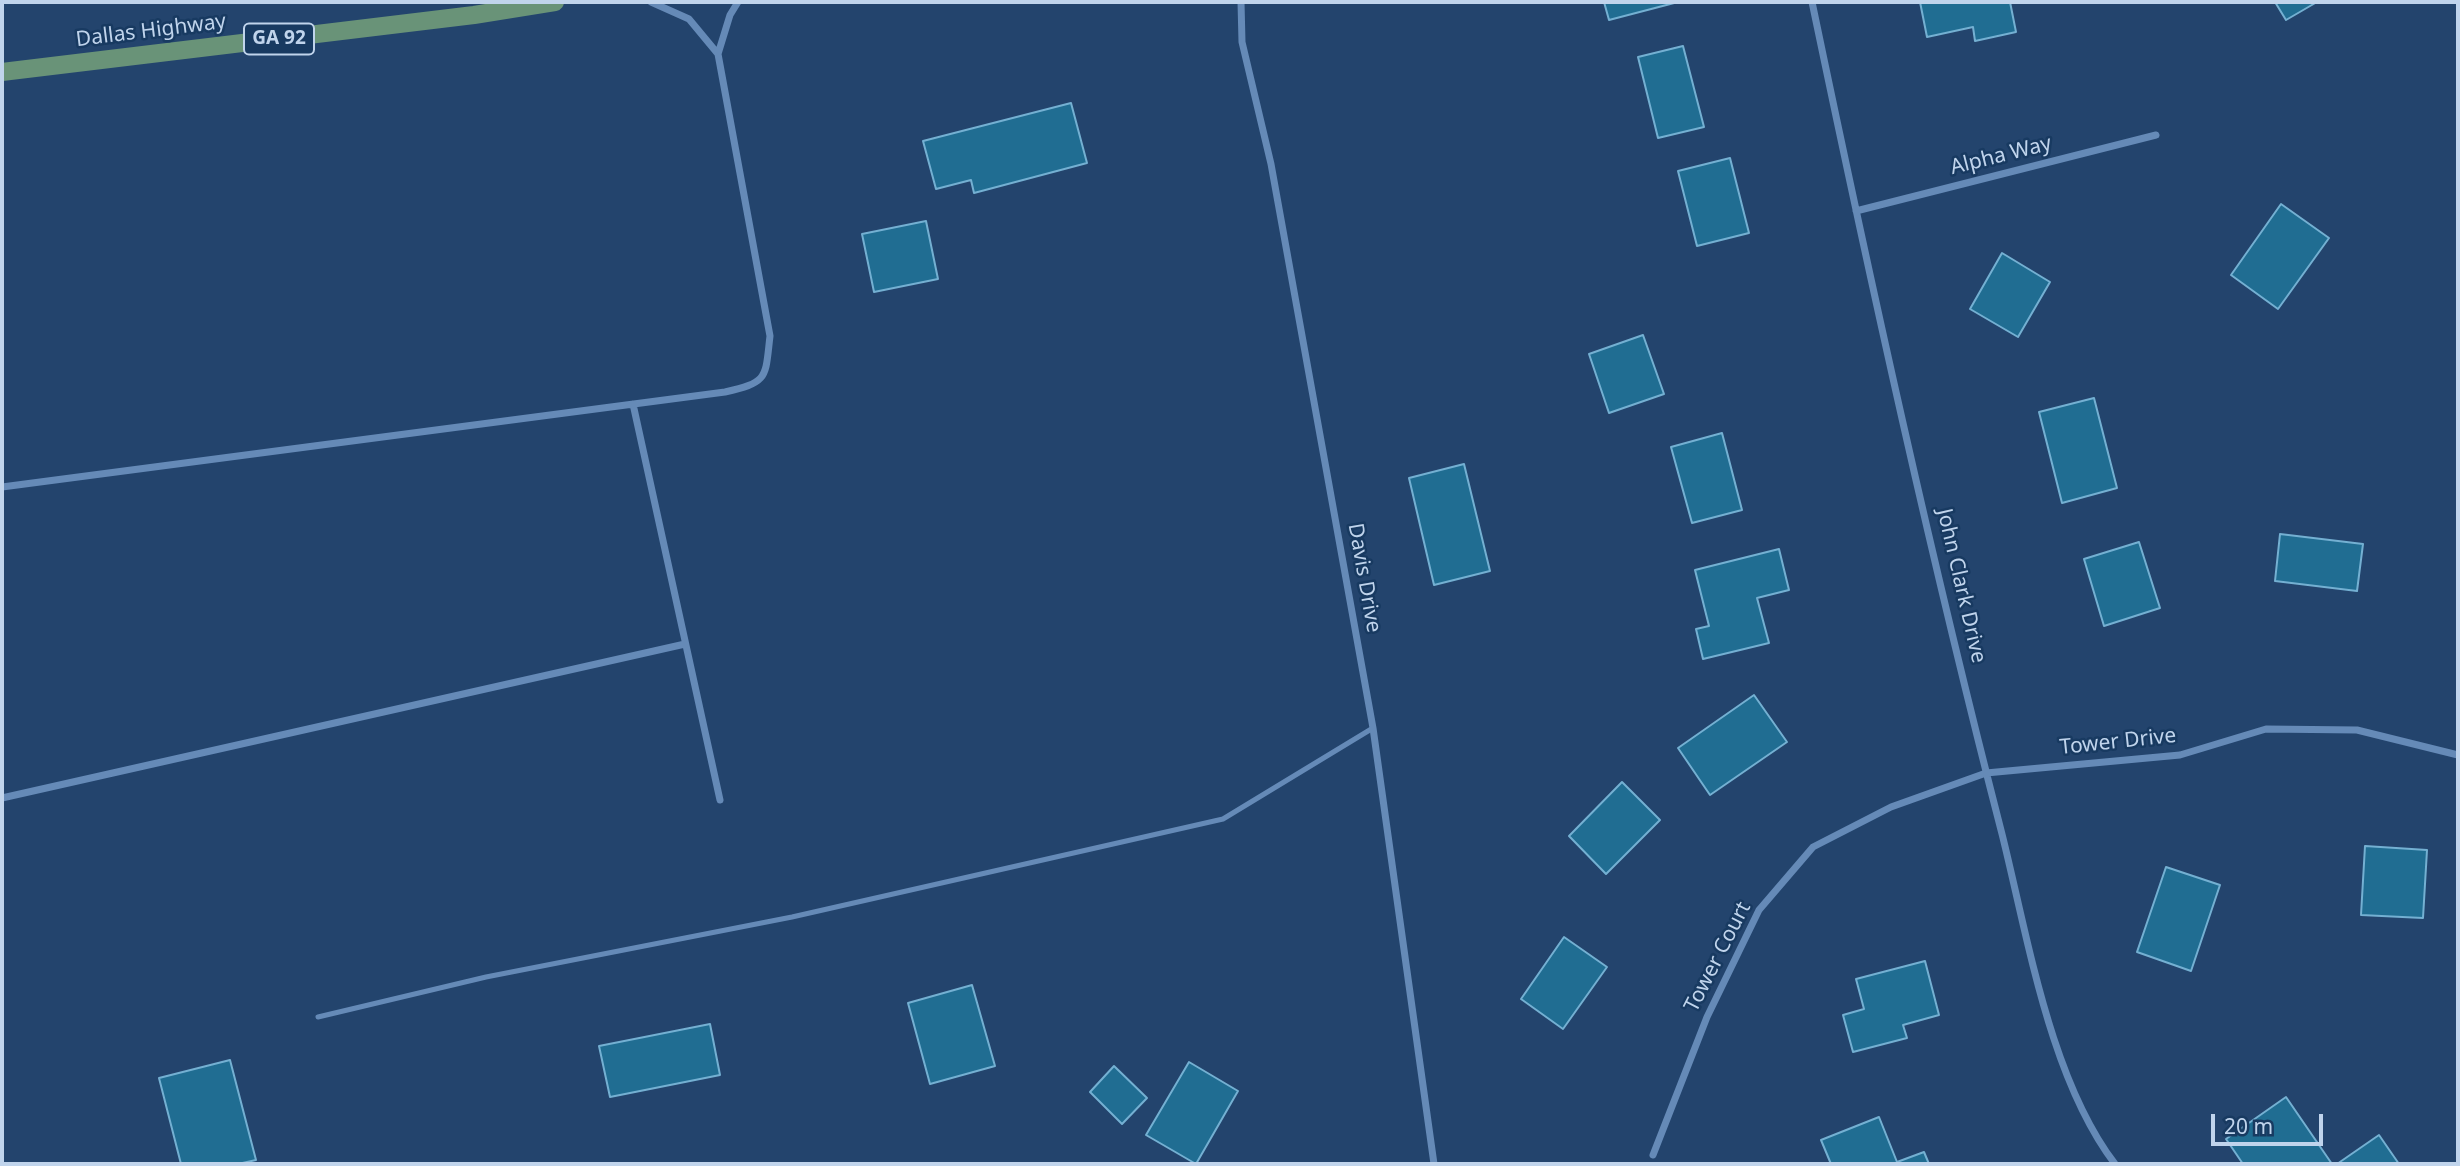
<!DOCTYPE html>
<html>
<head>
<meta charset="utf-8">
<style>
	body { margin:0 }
	#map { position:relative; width:2460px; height:1166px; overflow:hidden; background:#23446d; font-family:"Noto Sans",sans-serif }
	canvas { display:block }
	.frame { position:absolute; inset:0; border:4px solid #c0d4ec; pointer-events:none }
	.scale { position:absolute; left:2211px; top:1114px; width:112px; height:32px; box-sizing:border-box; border:4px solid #c0d4ec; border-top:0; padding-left:9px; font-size:21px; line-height:24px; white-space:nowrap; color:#c0d4ec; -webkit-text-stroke:5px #183a61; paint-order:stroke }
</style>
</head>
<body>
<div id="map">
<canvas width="2460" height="1166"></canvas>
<div class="frame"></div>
<div class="scale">20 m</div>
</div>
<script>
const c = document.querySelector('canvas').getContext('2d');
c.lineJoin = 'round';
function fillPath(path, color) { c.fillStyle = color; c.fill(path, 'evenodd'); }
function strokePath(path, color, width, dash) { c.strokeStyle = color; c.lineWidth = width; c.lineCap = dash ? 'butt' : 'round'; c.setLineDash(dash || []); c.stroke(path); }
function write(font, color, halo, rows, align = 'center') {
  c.font = font + ' "Noto Sans",sans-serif'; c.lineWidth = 5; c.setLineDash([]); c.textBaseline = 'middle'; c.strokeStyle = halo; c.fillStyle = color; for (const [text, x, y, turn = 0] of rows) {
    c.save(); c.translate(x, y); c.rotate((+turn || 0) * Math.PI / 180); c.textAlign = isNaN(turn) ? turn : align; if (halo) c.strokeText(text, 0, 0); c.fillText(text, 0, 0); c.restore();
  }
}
const building = new Path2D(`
	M1604,2H1678L1609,20Z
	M1920,2H2010L2016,32L1975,41L1973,27L1927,37Z
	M2275,2H2317L2286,20Z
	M1683,46L1704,127L1658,138L1638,57Z
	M1071,103L1087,163L974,193L971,180L936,189L923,141Z
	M1730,158L1749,233L1697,246L1678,171Z
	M2281,204L2329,238L2278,309L2231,275Z
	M926,221L938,279L874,292L862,234Z
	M2002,253L2050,282L2018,337L1970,309Z
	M1643,335L1664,394L1609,413L1589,354Z
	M2094,398L2117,488L2062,503L2039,412Z
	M1722,433L1742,510L1692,523L1671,447Z
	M1464,464L1490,571L1434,585L1409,478Z
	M2280,534L2363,544L2357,591L2275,581Z
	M2139,542L2160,608L2104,626L2084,559Z
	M1779,549L1789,590L1757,598L1769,643L1703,659L1696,629L1709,626L1695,570Z
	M1754,695L1787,742L1710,795L1678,748Z
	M1622,782L1660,820L1606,874L1569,836Z
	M2365,846L2427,850L2423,918L2361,915Z
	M2166,867L2220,885L2191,971L2137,952Z
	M1564,937L1607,967L1563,1029L1521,999Z
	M1925,961L1939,1015L1903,1025L1907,1038L1853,1052L1843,1015L1864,1009L1856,979Z
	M972,985L995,1066L930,1084L908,1003Z
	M710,1024L720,1075L610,1097L599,1046Z
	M230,1060L256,1160L238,1164H181L159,1078Z
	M1189,1062L1238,1091L1196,1164L1146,1135Z
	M1114,1066L1147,1098L1122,1124L1090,1092Z
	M2286,1097L2332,1164H2243L2226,1139Z
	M1879,1117L1897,1162L1924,1152L1929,1164H1831L1821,1140Z
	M2379,1135L2399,1164H2337Z`);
const service = new Path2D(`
	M318,1017L486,977L792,917L1223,819L1373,728`);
const minor = new Path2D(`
	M1241,2L1242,42L1271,164L1373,728L1434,1164
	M1812,2C1870,280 1931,559 2002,834C2028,938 2050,1079 2115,1164
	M718,54L730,15L738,2
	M1856,211L2156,135
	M633,404L720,800
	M2,487L725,392C769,382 765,378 770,336L718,54L689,19L651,2
	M2,798L685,644
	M1653,1155L1707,1017L1759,910L1813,847L1891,807L1986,773L2180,755L2266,729L2357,730L2458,755`);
const primary = new Path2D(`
	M2,72L474,15L555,2`);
const shields = [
	[279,39,70]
];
const shieldNames = [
	["GA 92",279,39]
];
const streetNames = [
	["Dallas Highway",151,31,-7],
	["Alpha Way",2001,156,-14],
	["Davis Drive",1364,578,80],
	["John Clark Drive",1961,586,77],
	["Tower Drive",2118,742,-6],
	["Tower Court",1718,957,-63]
];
fillPath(building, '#206d92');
strokePath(building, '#74b0d2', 2);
strokePath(service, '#658ab7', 5);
strokePath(minor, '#658ab7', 7);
strokePath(primary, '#699378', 18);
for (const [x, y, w] of shields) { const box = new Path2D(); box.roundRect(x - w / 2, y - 15.5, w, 31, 5); c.fillStyle = '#183a61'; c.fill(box); strokePath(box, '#c0d4ec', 2); }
write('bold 19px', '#c0d4ec', null, shieldNames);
write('21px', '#c0d4ec', '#183a61', streetNames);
</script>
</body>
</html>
